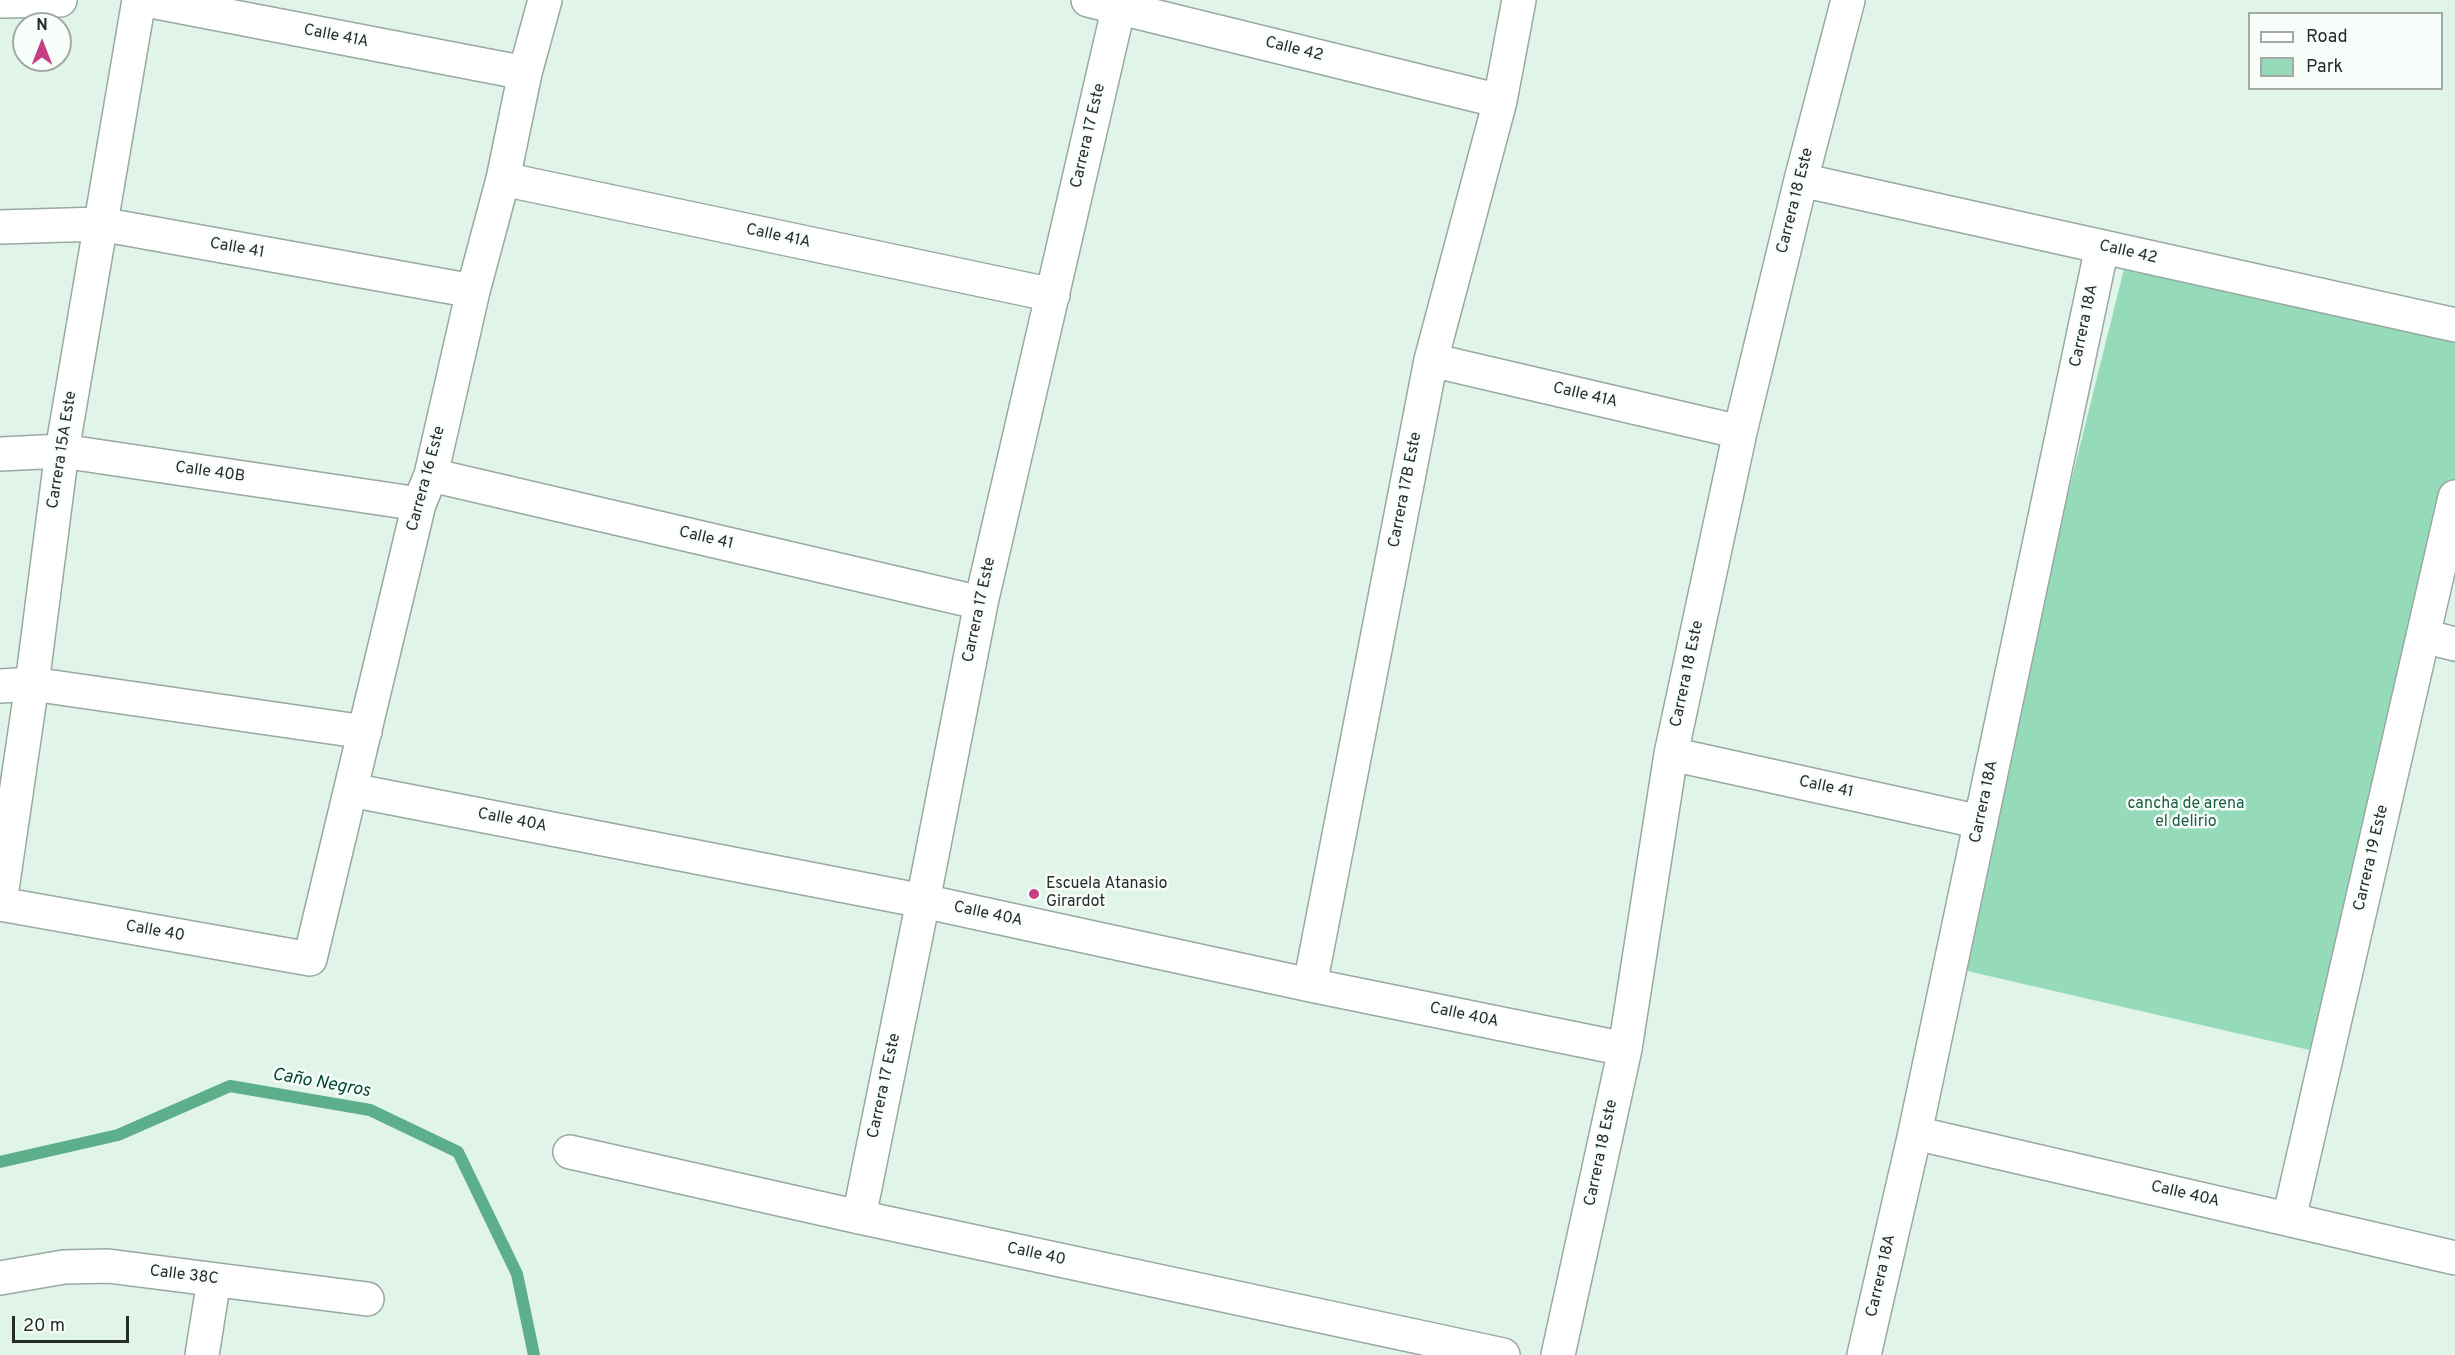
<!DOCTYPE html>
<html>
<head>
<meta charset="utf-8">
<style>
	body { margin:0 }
	#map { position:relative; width:2455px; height:1355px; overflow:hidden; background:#e1f4ea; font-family:Overpass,sans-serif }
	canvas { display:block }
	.legend { position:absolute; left:2248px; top:12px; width:195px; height:78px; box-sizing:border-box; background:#f7fefa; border:2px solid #a3aaa6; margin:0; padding:8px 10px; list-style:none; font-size:18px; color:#262d29 }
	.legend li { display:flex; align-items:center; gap:12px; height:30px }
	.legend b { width:30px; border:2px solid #a3aaa6 }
	.north { position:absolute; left:12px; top:12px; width:60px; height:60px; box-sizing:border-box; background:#f7fefa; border:2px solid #a3aaa6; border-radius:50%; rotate:0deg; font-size:16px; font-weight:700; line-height:24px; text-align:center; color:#262d29 }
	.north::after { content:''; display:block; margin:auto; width:21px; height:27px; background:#c53f82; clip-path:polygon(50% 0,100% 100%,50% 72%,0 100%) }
	.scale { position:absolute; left:12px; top:1316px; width:117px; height:27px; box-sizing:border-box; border:3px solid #262d29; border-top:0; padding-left:8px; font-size:18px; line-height:21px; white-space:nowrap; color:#262d29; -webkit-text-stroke:4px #f7fefa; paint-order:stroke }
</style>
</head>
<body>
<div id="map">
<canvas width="2455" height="1355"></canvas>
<ul class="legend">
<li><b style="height:8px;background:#fff"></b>Road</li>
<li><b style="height:16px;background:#95dbba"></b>Park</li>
</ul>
<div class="north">N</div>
<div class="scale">20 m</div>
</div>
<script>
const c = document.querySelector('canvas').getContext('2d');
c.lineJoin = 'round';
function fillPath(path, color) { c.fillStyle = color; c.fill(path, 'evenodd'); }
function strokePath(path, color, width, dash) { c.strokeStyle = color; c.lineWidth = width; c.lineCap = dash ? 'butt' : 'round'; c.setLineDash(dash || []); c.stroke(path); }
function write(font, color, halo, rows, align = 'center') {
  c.font = font + ' Overpass,sans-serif'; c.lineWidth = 5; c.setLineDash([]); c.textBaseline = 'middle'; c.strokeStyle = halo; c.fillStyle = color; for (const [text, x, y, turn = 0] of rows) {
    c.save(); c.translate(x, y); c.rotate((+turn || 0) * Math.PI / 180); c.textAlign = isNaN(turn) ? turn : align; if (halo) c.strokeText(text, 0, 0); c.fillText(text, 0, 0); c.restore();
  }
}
const green = new Path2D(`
	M2128,253L2455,325V498L2327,1054L1950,967Z`);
const stream = new Path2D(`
	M0,1162L118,1135L230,1086L370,1110L458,1152L517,1274L534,1355`);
const minor = new Path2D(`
	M146,0L525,73
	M1088,0L1500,101
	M0,1L60,0
	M503,179L1053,295
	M1801,180L2455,325
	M0,227L100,224L473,291
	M1431,360L1740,432
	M0,454L62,451L419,504
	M431,475L981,603
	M2423,636L2455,644
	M0,686L32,684L365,732
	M1671,754L1981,822
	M351,790L923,901L1310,985L1625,1049
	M0,903L32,684L62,451L139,0
	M0,904L310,959L419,504L431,475L473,291L503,179L525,73L545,0
	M1310,985L1431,360L1500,101L1519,0
	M1915,1133L2455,1258
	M570,1152L859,1217L1503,1355
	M859,1217L923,901L981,603L1119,6
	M2289,1219L2455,497
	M0,1278L64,1267L108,1266L367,1299
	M202,1355L214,1280
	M1558,1355L1625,1049L1671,754L1740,432L1801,180L1848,0
	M1864,1355L1915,1133L2102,247`);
const markers = [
	[1034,894,6,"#c53f82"]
];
const streetNames = [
	["Calle 41A",336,37,11],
	["Calle 42",1294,50,14],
	["Carrera 17 Este",1089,136,-77],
	["Carrera 18 Este",1796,201,-76],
	["Calle 41A",778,237,12],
	["Calle 41",237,249,10],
	["Calle 42",2128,253,13],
	["Carrera 18A",2085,326,-78],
	["Calle 41A",1585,396,13],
	["Carrera 15A Este",63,450,-81],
	["Calle 40B",210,473,8],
	["Carrera 16 Este",427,479,-75],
	["Carrera 17B Este",1406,490,-79],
	["Calle 41",706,539,13],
	["Carrera 17 Este",980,610,-78],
	["Carrera 18 Este",1688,674,-78],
	["Calle 41",1826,788,12],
	["Carrera 18A",1985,802,-78],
	["Calle 40A",512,821,11],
	["Carrera 19 Este",2372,858,-77],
	["Calle 40A",988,915,12],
	["Calle 40",155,932,10],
	["Calle 40A",1464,1016,12],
	["Carrera 17 Este",885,1086,-78],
	["Carrera 18 Este",1602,1153,-78],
	["Calle 40A",2185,1195,13],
	["Calle 40",1036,1255,12],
	["Calle 38C",184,1276,7],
	["Carrera 18A",1882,1276,-77]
];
const parkNames = [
	["cancha de arena",2186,805],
	["el delirio",2186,823]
];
const poiNames = [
	["Escuela Atanasio",1046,885],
	["Girardot",1046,903]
];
const waterNames = [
	["Caño Negros",321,1084,10]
];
fillPath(green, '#95dbba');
strokePath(stream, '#5daf8b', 12);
strokePath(minor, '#97a9a0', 36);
strokePath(minor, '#fff', 33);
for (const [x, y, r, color] of markers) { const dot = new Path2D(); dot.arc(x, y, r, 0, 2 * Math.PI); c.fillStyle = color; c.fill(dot); strokePath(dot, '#f7fefa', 2); }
write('16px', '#262d29', '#f7fefa', streetNames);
write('16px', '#1f5e45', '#f7fefa', parkNames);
write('16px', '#262d29', '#f7fefa', poiNames, 'left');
write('italic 18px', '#004830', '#f7fefa', waterNames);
</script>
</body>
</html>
